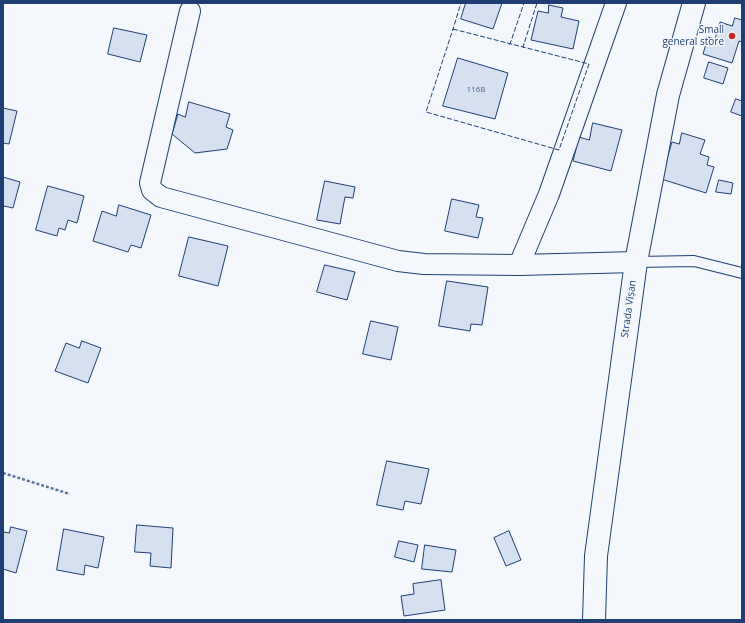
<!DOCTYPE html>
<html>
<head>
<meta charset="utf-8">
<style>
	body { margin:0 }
	#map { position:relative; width:745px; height:623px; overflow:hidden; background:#f4f7fb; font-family:"Open Sans",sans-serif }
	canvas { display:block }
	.frame { position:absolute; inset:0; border:4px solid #1d3f73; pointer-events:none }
</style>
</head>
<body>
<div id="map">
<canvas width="745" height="623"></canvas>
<div class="frame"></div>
</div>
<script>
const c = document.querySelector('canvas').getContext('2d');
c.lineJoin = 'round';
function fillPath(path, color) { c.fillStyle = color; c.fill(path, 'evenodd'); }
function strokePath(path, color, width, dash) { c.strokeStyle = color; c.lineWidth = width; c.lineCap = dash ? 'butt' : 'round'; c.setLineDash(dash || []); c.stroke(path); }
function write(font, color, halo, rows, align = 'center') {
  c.font = font + ' "Open Sans",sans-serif'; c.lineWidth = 3; c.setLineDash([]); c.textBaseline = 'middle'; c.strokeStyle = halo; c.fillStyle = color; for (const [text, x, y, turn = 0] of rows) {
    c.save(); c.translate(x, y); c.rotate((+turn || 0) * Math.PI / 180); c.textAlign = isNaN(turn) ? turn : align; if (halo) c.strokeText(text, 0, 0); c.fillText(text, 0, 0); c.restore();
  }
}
const building = new Path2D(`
	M466,3H502L493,29L461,19Z
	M549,5L563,8L561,17L579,21L573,49L531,40L538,11L548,13Z
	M735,18L742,20V42L739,41L732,63L703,54L708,37L715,39L720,22L732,26Z
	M114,28L147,35L140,62L108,54Z
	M458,58L508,73L495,119L443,106Z
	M709,62L728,68L723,84L704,78Z
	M736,99L742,101V116L731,112Z
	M189,102L230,114L226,127L233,130L227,149L195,153L172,134L178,114L185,117Z
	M3,108L17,111L9,144L3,143Z
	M593,123L622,130L611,171L573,161L579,137L589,140Z
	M682,133L705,140L700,154L709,157L707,165L714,167L706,193L661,179L672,142L679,144Z
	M3,177L20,182L13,208L4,206L3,209Z
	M719,180L733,183L731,194L716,192Z
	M325,181L355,187L353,198L345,197L340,224L317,220Z
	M48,186L84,196L77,223L68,220L65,230L59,228L57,236L36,230Z
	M452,199L479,205L476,217L483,218L478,238L445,231Z
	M119,205L151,215L141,248L131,245L128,252L93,241L102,211L116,216Z
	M189,237L228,246L218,286L179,276Z
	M325,265L355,272L347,300L317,292Z
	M447,281L488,287L482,325L471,324L470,331L439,326Z
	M371,321L398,327L391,360L363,354Z
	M82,341L101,348L88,383L55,371L66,343L79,348Z
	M387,461L429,469L421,504L405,501L403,510L377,505Z
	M137,525L173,528L171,568L150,566L151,553L135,552Z
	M11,527L27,531L16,573L3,569V534L4,532L9,533Z
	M64,529L104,537L98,568L85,565L84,575L57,570Z
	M509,531L521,560L506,566L494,538Z
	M399,541L418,545L414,562L395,557Z
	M425,545L456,550L452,572L422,569Z
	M441,580L445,610L404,616L401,596L414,594L413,584Z`);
const path = new Path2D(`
	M3,473L70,494`);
const service = new Path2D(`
	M636,262L694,261L742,273`);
const minor = new Path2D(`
	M190,11L150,183L152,190L161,197L398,261L424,264L519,265L636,262
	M519,265L549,194L616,3`);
const tertiary = new Path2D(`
	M594,620L596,556L636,262L668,95L694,3`);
const fence = new Path2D(`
	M453,29L589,64L559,150L426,112Z
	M455,30L453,29L461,3
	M509,44H510L524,3
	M524,48L523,47L537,3`);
const markers = [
	[732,36,4,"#c62828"]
];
const numberNames = [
	["116B",476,90]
];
const poiNames = [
	["Small",724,30],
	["general store",724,42]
];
const streetNames = [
	["Strada Vișan",629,309,-82]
];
fillPath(building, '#d5e0f0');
strokePath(building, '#1d3f73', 1);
strokePath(service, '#1d3f73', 12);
strokePath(minor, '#1d3f73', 22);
strokePath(tertiary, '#1d3f73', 24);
strokePath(path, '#5e769c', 2.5, [3, 2]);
strokePath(service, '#f4f7fb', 10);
strokePath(minor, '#f4f7fb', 20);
strokePath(tertiary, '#f4f7fb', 22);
strokePath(fence, '#1d3f73', 1, [5, 2]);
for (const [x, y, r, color] of markers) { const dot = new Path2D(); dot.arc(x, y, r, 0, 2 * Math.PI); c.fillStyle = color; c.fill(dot); strokePath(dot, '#f4f7fb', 1.5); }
write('8px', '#4b6792', null, numberNames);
write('10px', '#1d3f73', '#f4f7fb', poiNames, 'right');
write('10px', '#1d3f73', '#f4f7fb', streetNames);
</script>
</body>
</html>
